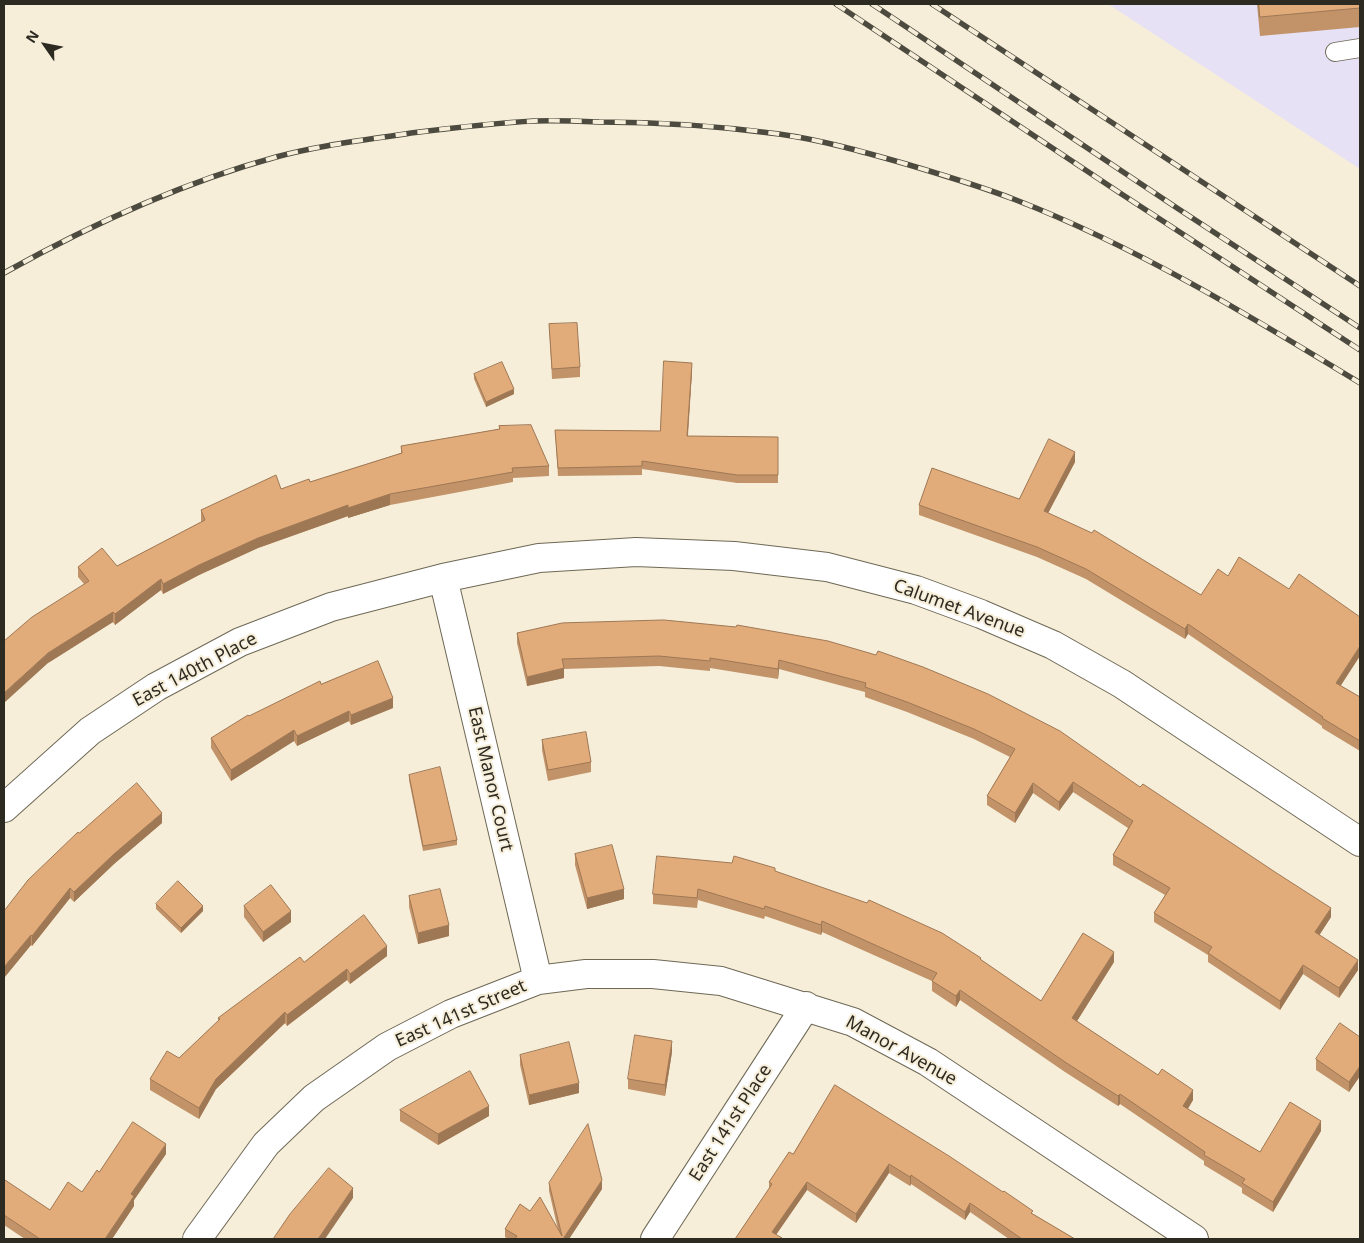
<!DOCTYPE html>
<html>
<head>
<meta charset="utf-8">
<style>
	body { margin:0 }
	#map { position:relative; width:1364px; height:1243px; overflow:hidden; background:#f6eed9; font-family:"Noto Sans",sans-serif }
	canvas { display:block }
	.frame { position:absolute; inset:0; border:5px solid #2d2a22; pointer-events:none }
	.north { position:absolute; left:20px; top:20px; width:50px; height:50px; -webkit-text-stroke:4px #f6eed9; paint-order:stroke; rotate:303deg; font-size:14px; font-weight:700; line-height:20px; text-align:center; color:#2d2a22 }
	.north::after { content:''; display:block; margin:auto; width:18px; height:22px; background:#2d2a22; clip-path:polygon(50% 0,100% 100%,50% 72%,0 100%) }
</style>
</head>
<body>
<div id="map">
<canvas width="1364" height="1243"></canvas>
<div class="frame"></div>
<div class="north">N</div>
</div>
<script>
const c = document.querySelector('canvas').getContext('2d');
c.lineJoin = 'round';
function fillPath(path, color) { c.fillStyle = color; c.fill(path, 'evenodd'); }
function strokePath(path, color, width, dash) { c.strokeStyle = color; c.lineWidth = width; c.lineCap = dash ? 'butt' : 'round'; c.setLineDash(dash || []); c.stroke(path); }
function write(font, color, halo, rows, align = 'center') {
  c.font = font + ' "Noto Sans",sans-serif'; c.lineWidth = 4; c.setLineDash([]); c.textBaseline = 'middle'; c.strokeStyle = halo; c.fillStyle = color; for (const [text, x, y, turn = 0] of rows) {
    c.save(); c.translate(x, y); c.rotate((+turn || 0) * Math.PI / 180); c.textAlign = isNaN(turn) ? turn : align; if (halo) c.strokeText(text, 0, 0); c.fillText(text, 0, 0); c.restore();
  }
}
const industrial = new Path2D(`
	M1108,4H1360V169Z`);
const lane = new Path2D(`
	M1335,52L1360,48`);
const street = new Path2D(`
	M443,578L538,980
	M4,808L90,731L156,687L240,642L331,607L443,578L539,558L636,552L734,556L827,567L916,590L981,614L1053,645L1122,684L1360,842
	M197,1239L266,1144L314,1098L387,1047L451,1014L538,980L586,974H653L721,981L853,1022L928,1062L1194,1239
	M655,1239L806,1006`);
const rail = new Path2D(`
	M836,4L1120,193L1360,350
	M872,4L1177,208L1360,328
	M932,4L1360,286
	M4,273C90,225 181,183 276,157C320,145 366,140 411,133C452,128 493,123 534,121C555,120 577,121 599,122C659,122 719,126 779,134C822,140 864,152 906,164C943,175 980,186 1016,200C1137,247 1250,316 1360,383`);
const wall = new Path2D(`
	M1257,4H1360V27L1260,36Z
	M549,324L580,367V377L552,379Z
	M692,371L688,436L778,437V483H737L642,469V475L558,476L555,430L660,431Z
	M474,374L514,394L486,407L474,379Z
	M499,426L549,466V476L513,478V482L390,505L348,518V516L258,548L199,575L163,594L161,590L115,625L113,622L48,663L84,584L78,577V567L117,566L201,522V510L281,489L310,482L401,453V446L499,429Z
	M1075,462L1048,513L1360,697V751L1322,728V726L1188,634L1185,639L1086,579L1037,557L919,515V505L1019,499Z
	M736,627L1140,787L1331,917L1319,935L1358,970L1339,998L1303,974L1280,1010L1208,962V955L1154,922V913L1165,895L1113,865V855L1128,828L1073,792L1059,811L1033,793L1015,823L987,805V796L1010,757L974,739L907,712L865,697V692L779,669L778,679L710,668V671L659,666L564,669V678L527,686L517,643V633Z
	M321,684L393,708L351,725L349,721L297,746L294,741L231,781L211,748V738Z
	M542,740L591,762V772L548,781L542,750Z
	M409,775L457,840V845L423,851L409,780Z
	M162,823L114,864L74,902L70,898L32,946L31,945L4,978L79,833Z
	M575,854L624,899L587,909L575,865Z
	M775,871L981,960L1041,1001L1114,962L1077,1021L1193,1100L1188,1109L1260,1152L1321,1131L1273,1212L1242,1193V1188L1204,1165V1161L1120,1104L1118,1106L1065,1072L960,1000L956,1007L932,991V981L822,932L821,935L765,916L764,919L698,900L697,908L653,904V894Z
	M409,896L449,936L418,944L409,907Z
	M156,904L203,911L181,933L156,909Z
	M244,906L291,922L263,942L244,917Z
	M387,956L350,984L347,980L287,1026L285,1023L216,1089L199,1119L150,1090V1079L179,1058L218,1021V1018L304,962Z
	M1360,1037V1076L1349,1092L1316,1070V1059Z
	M672,1052L665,1096L628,1089V1079Z
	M520,1055L579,1093L529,1105L520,1065Z
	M835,1085L1033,1214L1075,1239H1009L970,1212L965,1220L911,1184L910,1186L889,1173L856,1223L807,1190L776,1235L782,1239H735L769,1189V1182L793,1154Z
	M400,1110L489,1116L438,1145L400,1121Z
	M166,1154L134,1200V1206L112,1239H25L4,1225V1181L50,1210L82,1192Z
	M549,1183L602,1189L569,1239H508L505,1237V1229L558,1230L549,1191Z`);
const shadedWall = new Path2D(`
	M692,363V371L687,445V436Z
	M514,389V394L486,407V402Z
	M1075,452V462L1044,521V511Z
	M390,494V505L348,518V508Z
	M348,505V516L258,548L199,575L163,594V584L199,565L258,538Z
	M161,579V590L115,625V614Z
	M113,612V622L48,663L4,703V693L48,653Z
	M1188,624V634L1185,639V629Z
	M1360,646V656L1336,693V683Z
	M779,660V669L778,679V669Z
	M564,668V678L527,686V677Z
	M393,698V708L351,725V715Z
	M349,711V721L297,746V736Z
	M294,730V741L231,781V770Z
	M1073,782V792L1059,811V802Z
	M1033,783V793L1015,823V813Z
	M162,813V823L114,864L74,902V892L114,854Z
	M70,888V898L32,946V936Z
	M624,889V899L587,909V898Z
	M203,906V911L181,933V928Z
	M1331,908V917L1315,942V932Z
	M291,911V922L263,942V932Z
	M822,921V932L821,935V925Z
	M449,925V936L418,944V933Z
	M31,935V945L4,978V967Z
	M387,946V956L350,984V974Z
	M1114,952V962L1072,1029V1018Z
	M1358,960V970L1339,998V988Z
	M1303,965V974L1280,1010V1001Z
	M347,969V980L287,1026V1015Z
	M960,990V1000L956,1007V996Z
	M285,1012V1023L216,1089L199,1119V1108L216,1079Z
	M672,1041V1052L665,1096V1085Z
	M1360,1066V1076L1349,1092V1082Z
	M579,1083V1093L529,1105V1095Z
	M1193,1090V1100L1183,1116V1106Z
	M1120,1094V1104L1118,1106V1096Z
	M489,1106V1116L438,1145V1134Z
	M1321,1121V1131L1273,1212V1202Z
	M166,1144V1154L134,1200V1206L112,1239H105L131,1194Z
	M889,1164V1173L856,1223V1214Z
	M911,1175V1184L910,1186V1177Z
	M602,1180V1189L569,1239H563Z
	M807,1182V1190L773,1239L772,1232Z
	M353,1188V1198L325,1239H318Z
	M970,1203V1212L965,1220V1212Z`);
const building = new Path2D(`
	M1259,4H1360V8L1260,17Z
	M577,323L580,367L552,369L549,324Z
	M664,361L692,363L687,436L778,437V475H737L642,461V466L558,468L555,430L660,431Z
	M502,362L514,389L486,402L474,374Z
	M531,425L549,466L512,468L513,472L390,494L348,508V505L258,538L199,565L163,584L161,579L115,614L113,612L48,653L4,693V641L32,617L89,581L78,567L102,548L117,566L205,520L201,510L276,475L281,489L309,479L310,482L402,453L401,446L500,429L499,426Z
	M1049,439L1075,452L1044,511L1092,533L1094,530L1201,595L1218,569L1228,576L1239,557L1289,589L1299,574L1360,617V646L1336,683L1360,697V741L1322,718L1323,717L1188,624L1185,629L1086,569L1037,547L919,505L932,468L1019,499Z
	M664,620L736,627L737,625L828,641L876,655L878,651L923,667L988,694L1060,731L1140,787L1143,784L1275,872L1331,908L1315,932L1358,960L1339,988L1303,965L1280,1001L1208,953L1212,947L1154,913L1170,888L1113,855L1133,821L1073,782L1059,802L1033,783L1015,813L987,796L1015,749L974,729L907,702L865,687L866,683L779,660L778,669L710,658V661L659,656L562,659L564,668L527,677L517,633L562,623Z
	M378,661L393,698L351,715L349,711L297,736L294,730L231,770L211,738L248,715L249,716L320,681L321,684Z
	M586,732L591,762L548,770L542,740Z
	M440,767L457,840L423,846L409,775Z
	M137,783L162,813L114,854L74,892L70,888L32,936L31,935L4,967V911L28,880L78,832L79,833Z
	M612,845L624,889L587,898L575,854Z
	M657,856L732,863L734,856L775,868V871L867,903L869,900L942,933L981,958L980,959L1041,1001L1083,933L1114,952L1072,1018L1158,1075L1162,1069L1193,1090L1183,1106L1260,1152L1290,1102L1321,1121L1273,1202L1242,1183L1245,1179L1204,1155L1205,1152L1120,1094L1118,1096L1065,1062L960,990L956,996L932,981L937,973L822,921L821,925L765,906L764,909L698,889L697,898L653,894Z
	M178,881L203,906L181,928L156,904Z
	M271,885L291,911L263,932L244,906Z
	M440,889L449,925L418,933L409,896Z
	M364,915L387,946L350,974L347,969L287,1015L285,1012L216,1079L199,1108L150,1079L167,1051L179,1058L220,1019L218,1018L300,957L304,962Z
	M1340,1023L1360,1037V1066L1349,1082L1316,1059Z
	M635,1035L672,1041L665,1085L628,1079Z
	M569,1042L579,1083L529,1095L520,1055Z
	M470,1071L489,1106L438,1134L400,1110Z
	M835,1085L949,1156L1003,1192L1004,1191L1033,1211L1031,1213L1075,1239H1022L970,1203L965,1212L911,1175L910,1177L889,1164L856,1214L807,1182L772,1232L782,1238L781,1239H735L772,1184L769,1182L789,1152L793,1154Z
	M133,1122L166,1144L131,1194L134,1196L105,1239H40L4,1215V1181L5,1180L50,1210L68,1182L82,1192L97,1170L99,1172Z
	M588,1124L602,1180L563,1239H515L517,1236L505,1229L520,1204L530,1211L540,1197L562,1236L549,1183Z
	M329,1168L353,1188L318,1239H273L290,1214Z`);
const streetNames = [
	["Calumet Avenue",959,609,20],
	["East 140th Place",195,670,-28],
	["East Manor Court",490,779,77],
	["East 141st Street",461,1014,-24],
	["Manor Avenue",901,1051,29],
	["East 141st Place",731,1123,-57]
];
fillPath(industrial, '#e7e1f6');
strokePath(lane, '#6e6856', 20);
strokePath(street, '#6e6856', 30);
strokePath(lane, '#fff', 18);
strokePath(street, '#fff', 28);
strokePath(rail, '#4d4a3f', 5.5);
strokePath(rail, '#f6eed9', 4, [11]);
fillPath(wall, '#c29369');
fillPath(shadedWall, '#9e7855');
fillPath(building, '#e2ab7a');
strokePath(building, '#9e7855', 1);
write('18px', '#2d2a22', '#f6eed9', streetNames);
</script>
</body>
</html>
